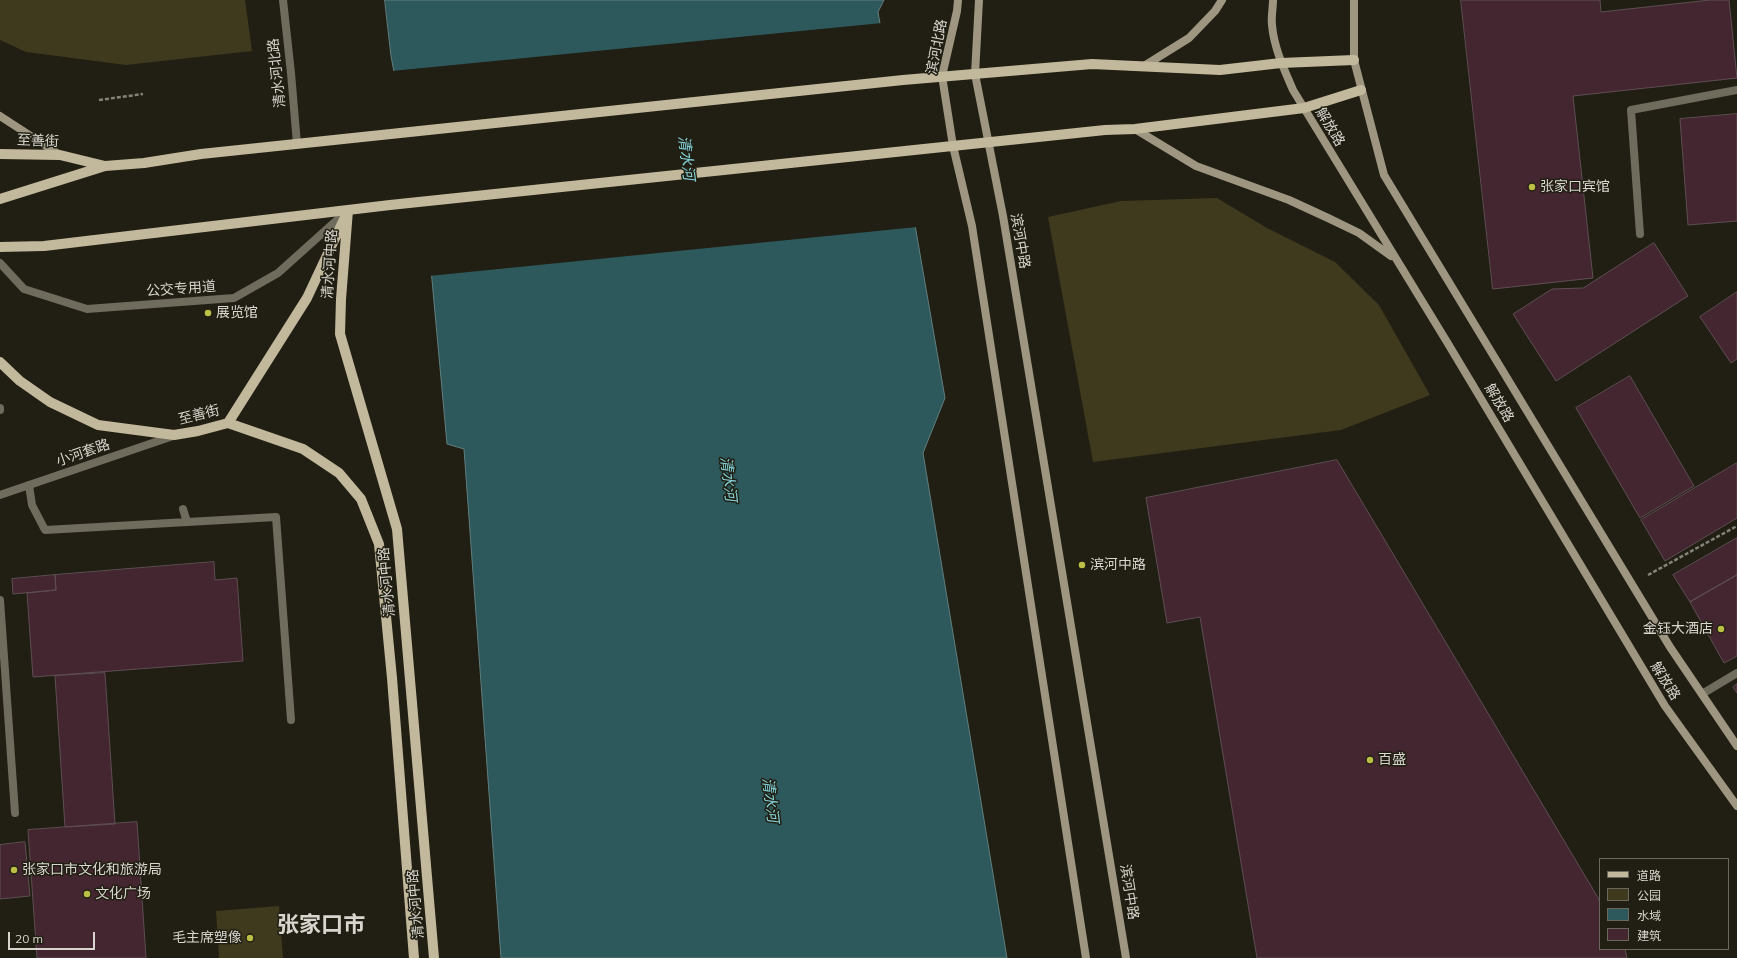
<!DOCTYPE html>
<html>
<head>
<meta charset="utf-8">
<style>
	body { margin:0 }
	#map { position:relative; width:1737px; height:958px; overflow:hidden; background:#211f13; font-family:Mulish,"Noto Sans SC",sans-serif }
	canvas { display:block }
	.legend { position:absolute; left:1599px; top:858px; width:130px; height:92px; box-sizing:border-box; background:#211f13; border:1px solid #6a685d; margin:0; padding:5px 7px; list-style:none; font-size:12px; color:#d7d5cd }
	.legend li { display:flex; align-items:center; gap:8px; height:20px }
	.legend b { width:20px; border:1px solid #6a685d }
	.scale { position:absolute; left:8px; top:932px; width:87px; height:18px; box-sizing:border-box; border:2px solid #d7d5cd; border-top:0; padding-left:5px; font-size:12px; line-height:14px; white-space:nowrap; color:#d7d5cd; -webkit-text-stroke:3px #211f13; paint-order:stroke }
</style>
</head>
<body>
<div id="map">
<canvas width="1737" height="958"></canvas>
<ul class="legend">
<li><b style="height:5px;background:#c2b89c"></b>道路</li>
<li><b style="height:11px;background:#3f391d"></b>公园</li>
<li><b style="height:11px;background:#2e595c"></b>水域</li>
<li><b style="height:11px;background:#442631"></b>建筑</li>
</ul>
<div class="scale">20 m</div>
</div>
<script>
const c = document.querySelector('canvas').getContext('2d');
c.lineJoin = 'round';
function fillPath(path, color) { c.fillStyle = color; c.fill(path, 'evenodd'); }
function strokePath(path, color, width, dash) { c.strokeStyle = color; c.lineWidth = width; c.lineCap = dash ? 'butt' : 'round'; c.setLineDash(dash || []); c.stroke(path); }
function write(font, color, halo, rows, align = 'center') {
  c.font = font + ' Mulish,"Noto Sans SC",sans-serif'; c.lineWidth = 3; c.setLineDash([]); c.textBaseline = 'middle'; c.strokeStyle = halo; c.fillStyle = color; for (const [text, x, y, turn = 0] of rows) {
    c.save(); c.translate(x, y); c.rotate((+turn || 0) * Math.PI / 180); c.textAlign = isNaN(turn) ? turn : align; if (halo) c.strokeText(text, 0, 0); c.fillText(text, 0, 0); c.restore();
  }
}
const green = new Path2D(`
	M0,0H245L252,51L126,65L26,52L0,40Z
	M1217,198L1267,228L1335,262L1379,305L1430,395L1341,430L1093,462L1048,217L1121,201Z
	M279,906L283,958H219L216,911Z`);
const water = new Path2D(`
	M385,0H884L878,12L945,398L923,453L1007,958H501L464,449L447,444L431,269L391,56Z`);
const pier = new Path2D(`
	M882,23L917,227L429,276L392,71Z`);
const building = new Path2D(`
	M1461,0H1600L1601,12L1710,0H1729L1737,78L1573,96L1593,278L1493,289Z
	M1737,114V221L1688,225L1680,119Z
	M1654,243L1688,296L1556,381L1513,314L1552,289L1583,288Z
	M1737,292V359L1731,363L1700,317Z
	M1630,376L1694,486L1640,518L1576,408Z
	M1337,460L1597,896L1600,902V949H1625L1627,958H1257L1200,617L1167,623L1146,498Z
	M1737,463V518L1665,561L1641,520Z
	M1737,538V575L1690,602L1673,575Z
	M214,562L215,580L237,578L243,661L33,677L27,593L56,590L55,575Z
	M55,575L56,590L13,594L12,579Z
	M1737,575V656L1724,663L1690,602Z
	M105,673L115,824L65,827L55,676Z
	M1737,684V693L1733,687Z
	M137,822L146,958H37L28,830Z
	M25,842L30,896L0,899V845Z`);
const path = new Path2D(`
	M99,100L143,94
	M1648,575L1737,526`);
const service = new Path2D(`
	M1640,234L1631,110L1737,90
	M0,263L24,289L87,309L234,298L278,273L346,212
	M0,600L15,813
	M1702,694L1737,673`);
const pedestrian = new Path2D(`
	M29,485L32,505L45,530L276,517L291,720
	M183,509L187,522`);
const tertiary = new Path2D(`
	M283,0L291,73L297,144
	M0,408V410
	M0,495L173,436`);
const secondary = new Path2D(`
	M958,0L957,11L942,76L953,146L972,226L1086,958
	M979,0L975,74L1003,216L1126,958
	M1273,0C1273,8 1271,17 1272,25C1274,48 1284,69 1293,90L1447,342L1665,706L1737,806
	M1354,0V60L1384,175L1670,647L1737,746
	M1144,66L1189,38L1215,11L1222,0
	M0,116L60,155
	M1135,129L1196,166L1289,200L1328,218L1359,233L1391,256`);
const primary = new Path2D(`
	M0,154L60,155L105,166L144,163L201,154L903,80L1092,64L1220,70L1281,63L1354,60
	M0,199L105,166
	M348,210L341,299L340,334L397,529L434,958
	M0,247L44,246L390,205L1105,130L1135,129L1304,108L1361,90
	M0,362L20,381L50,402L98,425L174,435L198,431L228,423L307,298L345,217
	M228,423L303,449L339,473L361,499L379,544L392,678L414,958`);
const markers = [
	[1532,187,4,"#bbc044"],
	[208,313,4,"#bbc044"],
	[1082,565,4,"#bbc044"],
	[1721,629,4,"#bbc044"],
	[1370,760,4,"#bbc044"],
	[14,870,4,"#bbc044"],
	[87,894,4,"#bbc044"],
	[250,938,4,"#bbc044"]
];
const streetNames = [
	["滨河北路",937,47,-79],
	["清水河北路",277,73,-96],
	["解放路",1330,127,59],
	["至善街",38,141,2],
	["滨河中路",1020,241,80],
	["清水河中路",330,264,-86],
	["公交专用道",181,289,-4],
	["解放路",1499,403,59],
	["至善街",199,415,-14],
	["小河套路",83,453,-19],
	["清水河中路",387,582,-95],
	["解放路",1665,681,58],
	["滨河中路",1129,892,81],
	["清水河中路",416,904,-95]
];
const poiNames = [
	["张家口宾馆",1540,187],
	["展览馆",216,313],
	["滨河中路",1090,565],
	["金钰大酒店",1713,629,"right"],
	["百盛",1378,760],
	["张家口市文化和旅游局",22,870],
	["文化广场",95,894],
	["毛主席塑像",242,938,"right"]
];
const waterNames = [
	["清水河",686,158,83],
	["清水河",728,479,83],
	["清水河",770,800,83]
];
const townNames = [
	["张家口市",321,925]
];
fillPath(green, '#3f391d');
fillPath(water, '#2e595c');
strokePath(water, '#617e7e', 1);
fillPath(pier, '#211f13');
fillPath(building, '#442631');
strokePath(building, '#5e4e53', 1);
strokePath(path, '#848279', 2.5, [4, 2]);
strokePath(service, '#6f6b5d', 8);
strokePath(pedestrian, '#6f6b5d', 8);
strokePath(tertiary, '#6f6b5d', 8);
strokePath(secondary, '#9e9680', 8);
strokePath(primary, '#c2b89c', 10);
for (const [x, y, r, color] of markers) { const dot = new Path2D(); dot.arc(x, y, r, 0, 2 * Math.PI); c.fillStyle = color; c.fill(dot); strokePath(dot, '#211f13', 1.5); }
write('14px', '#d7d5cd', '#211f13', streetNames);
write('14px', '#d7d5cd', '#211f13', poiNames, 'left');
write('italic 15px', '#83d2d9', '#211f13', waterNames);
write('bold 22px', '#d7d5cd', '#211f13', townNames);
</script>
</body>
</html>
